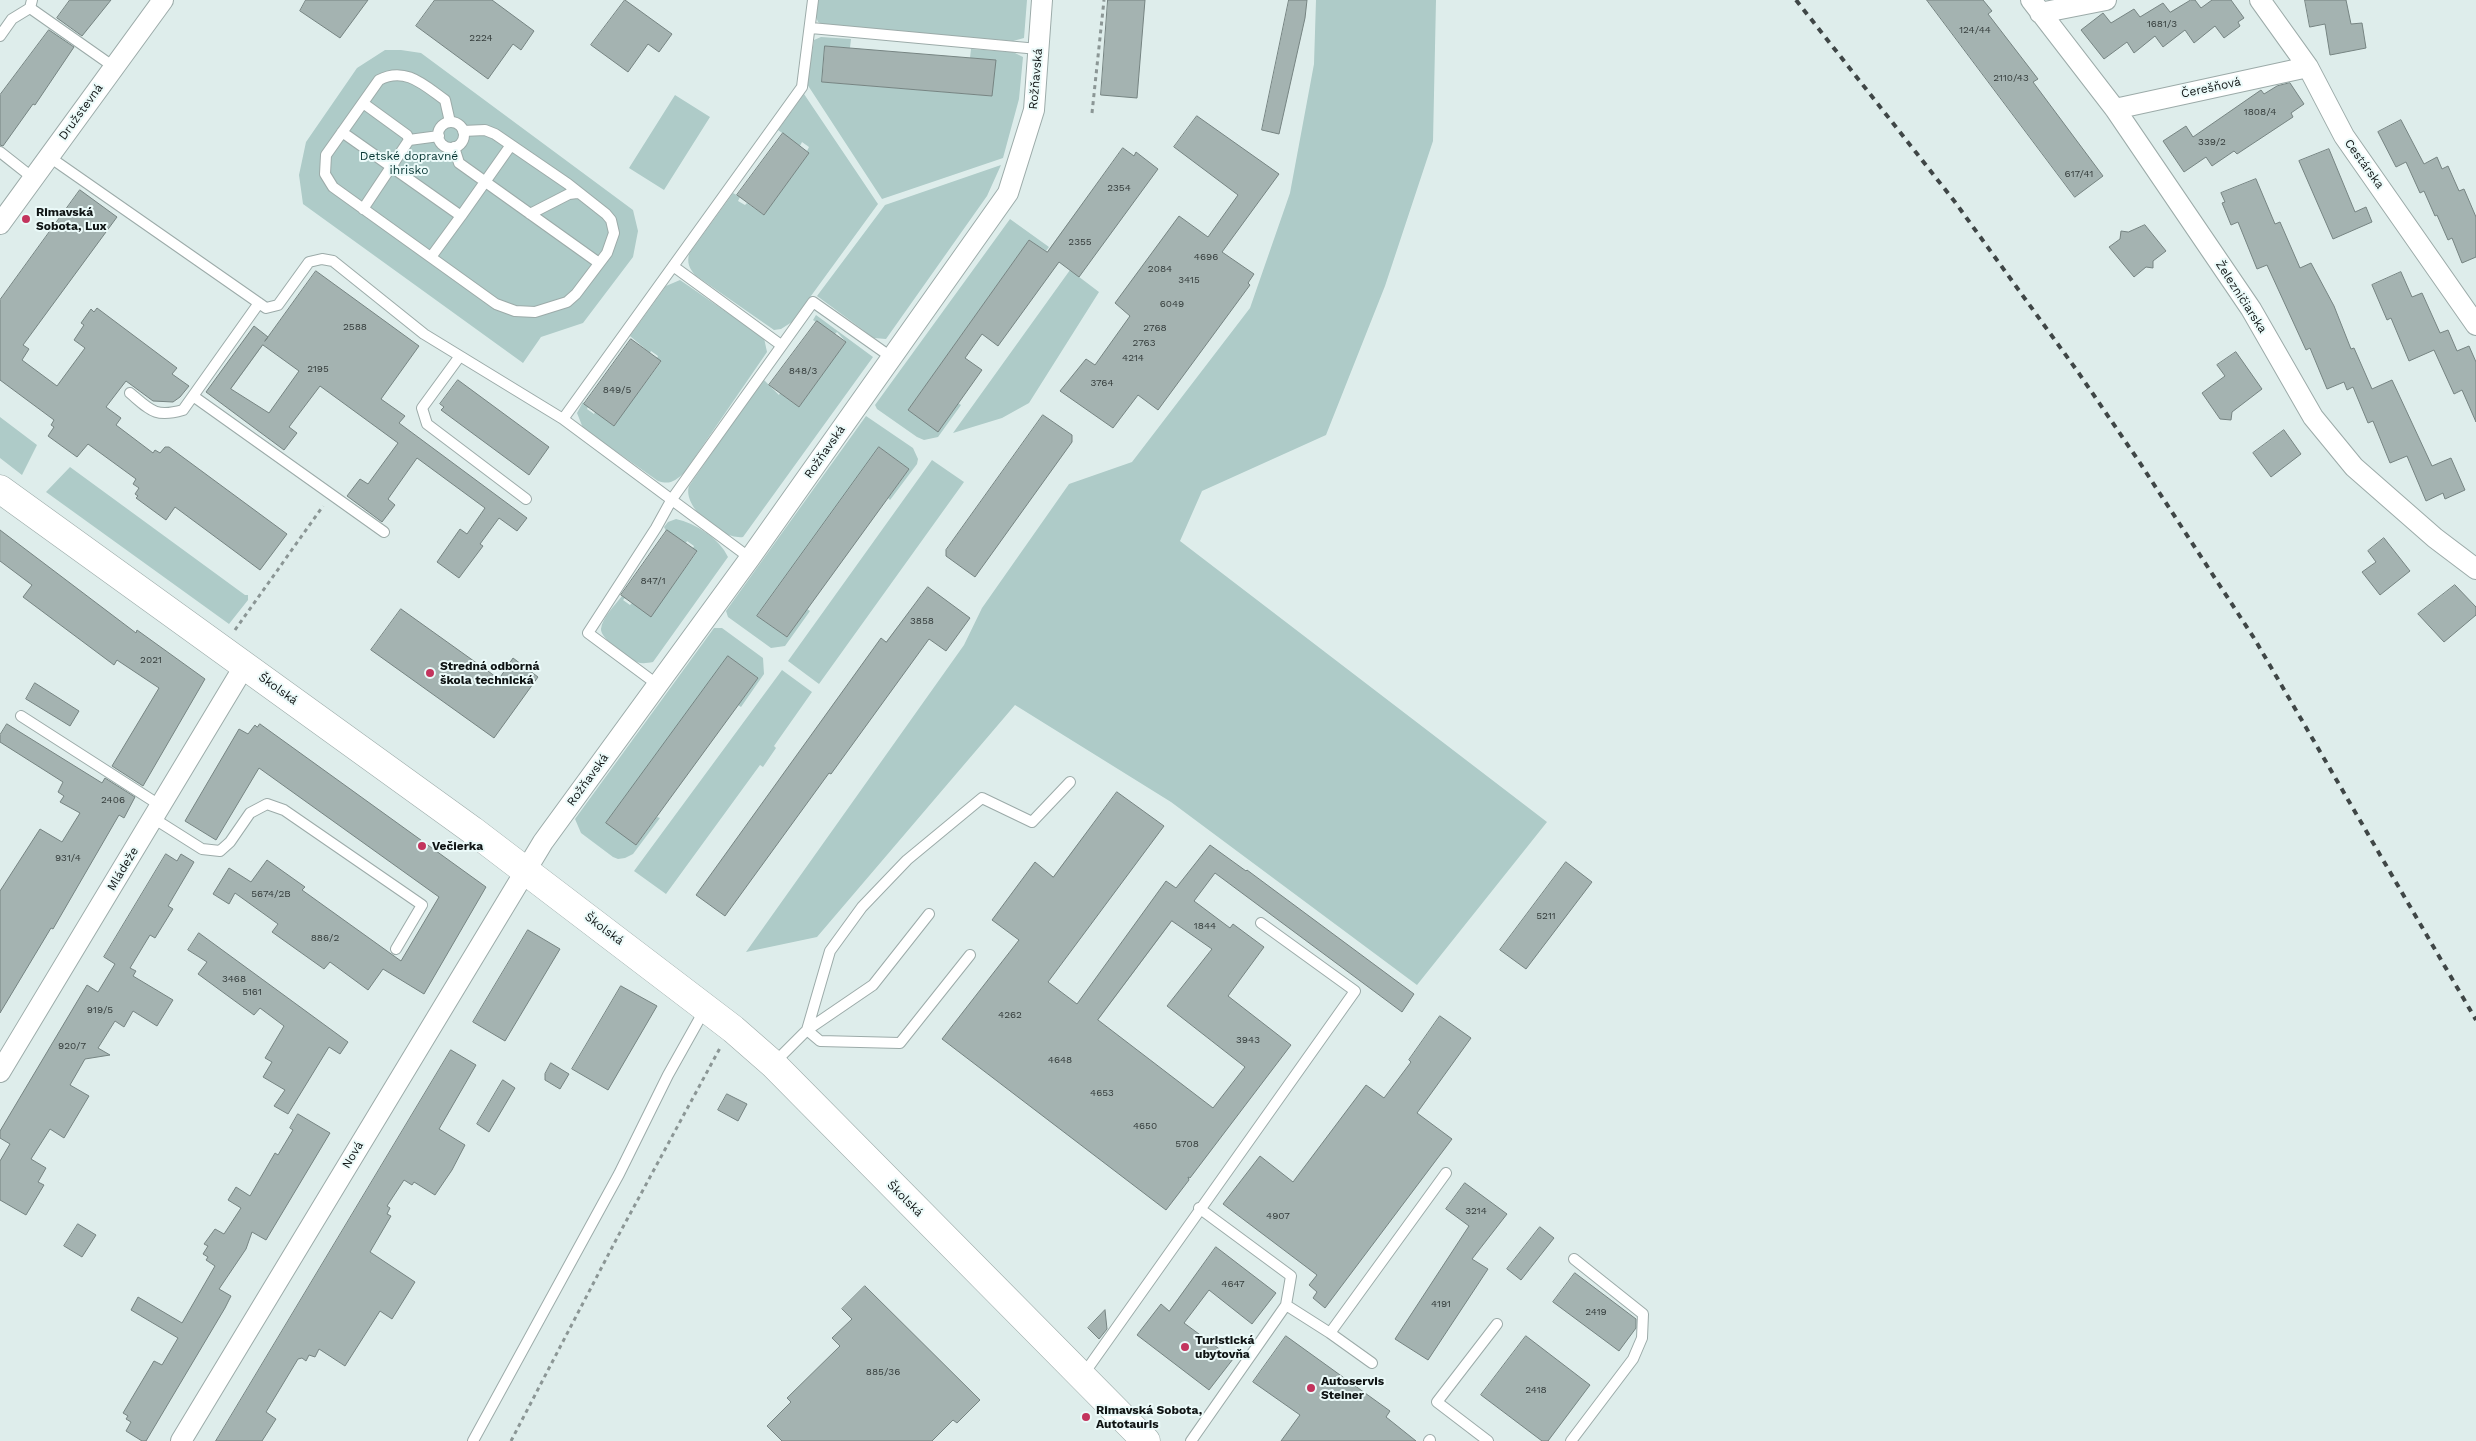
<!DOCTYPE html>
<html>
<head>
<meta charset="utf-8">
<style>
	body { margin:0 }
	canvas { display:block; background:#deedeb }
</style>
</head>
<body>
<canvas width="2476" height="1441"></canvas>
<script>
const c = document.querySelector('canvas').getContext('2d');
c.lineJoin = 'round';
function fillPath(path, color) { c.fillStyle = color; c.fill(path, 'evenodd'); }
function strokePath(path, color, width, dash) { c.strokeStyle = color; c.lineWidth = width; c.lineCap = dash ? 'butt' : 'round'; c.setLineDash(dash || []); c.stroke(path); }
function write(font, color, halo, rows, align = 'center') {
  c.font = font + ' "Work Sans",sans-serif'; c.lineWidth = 4; c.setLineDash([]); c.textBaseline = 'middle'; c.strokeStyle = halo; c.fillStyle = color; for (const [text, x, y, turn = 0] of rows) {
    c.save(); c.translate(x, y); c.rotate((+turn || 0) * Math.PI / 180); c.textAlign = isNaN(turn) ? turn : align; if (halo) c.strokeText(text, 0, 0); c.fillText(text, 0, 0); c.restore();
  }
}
const green = new Path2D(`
	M817,0H1027L1024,38L1013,41L824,25L818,22L816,17Z
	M1316,0H1436L1433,141L1385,286L1326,435L1202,491L1180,541L1547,822L1417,985L1171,802L1015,705L817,937L746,952L964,645L982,608L1069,484L1132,462L1250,308L1290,193L1314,64Z
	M821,37L851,39L850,48L825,46L822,82L992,96L995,60L970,58L971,49L1013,52L1023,57L1019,99L1003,158L882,199L807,84L814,40Z
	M385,50H401L421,53L633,210L638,231L633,257L583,323L541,337L523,363L303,204L299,175L306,142L357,68Z
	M804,94L878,204L792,322L781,329L774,330L695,275C689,268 687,263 689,254L733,193L740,197L738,201L745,205L747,203L764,215L809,153L807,151L809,147L802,142L800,146L778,130Z
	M675,95L710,117L664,190L629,168Z
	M1001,165L987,196L886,339L874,338L817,296L885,205Z
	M1010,219L1049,247L1046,251L1029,240L908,410L938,431L958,403L961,405L938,437L924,440L917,437L877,409L875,405Z
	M1070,270L1099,292L1029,403L1002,418L953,433Z
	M680,280L764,338L767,352L684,473C675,481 670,485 658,481L583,428L577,413L583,402L588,407L587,409L594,414L595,412L614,425L661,362L657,358L658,356L651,351L650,353L630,336L666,286Z
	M816,315L873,357L743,537C723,540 682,508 689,486L763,379L779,395L780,393L799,407L846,342L837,332L835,334L813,320Z
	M866,416L913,448L918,459L917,464L890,500L888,498L909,469L879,447L757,616L787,637L807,609L810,611L785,646L771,648L728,617L726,611Z
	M0,417L37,445L22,475L0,458Z
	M932,460L964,482L819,684L788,661Z
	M70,467L245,595H248V600L229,624L46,492Z
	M676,519C695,523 720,539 728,557L653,662C647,663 642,664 637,662C628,659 600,638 601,629C602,618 615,605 622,596L625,598L623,600L630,605L632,603L651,616L697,552L693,548L694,546L687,541L686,543L666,531L664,527L668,522Z
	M714,628H722L763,658L764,674L741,707L738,705L758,678L729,657L636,845L657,817L660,818L633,854L625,858L618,859L613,857L581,833L575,819Z
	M782,670L812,692L774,746L776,748L763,767L760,765L666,894L634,871Z`);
const building = new Path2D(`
	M70,0H111L82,36L57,18Z
	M306,0H368L340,38L300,11Z
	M435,0H492L534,31L521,50L513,44L488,79L416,26Z
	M625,0L672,34L659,52L648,44L628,72L591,45Z
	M1108,0H1145L1137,98L1101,95Z
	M1289,0H1307L1305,18L1279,134L1262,130Z
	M1927,0H1983L1992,11L1988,14L2038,79L2033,82L2103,176L2075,197Z
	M2191,0H2195L2201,8L2212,0H2231L2244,18L2238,22L2240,26L2224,38L2215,26L2194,43L2185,30L2163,47L2155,36L2134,53L2127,42L2104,59L2081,30L2103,13L2111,23L2134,9L2140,17L2163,3L2170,12Z
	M2305,0H2346L2351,24L2362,23L2366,48L2330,55L2325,24L2310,27Z
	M49,30L74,47L35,105L33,104L3,146L0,145V95Z
	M825,46L996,60L992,96L822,82Z
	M2290,83L2304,104L2291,113L2293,117L2237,154L2234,151L2212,166L2206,157L2184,172L2163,141L2186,126L2193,137L2261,90L2264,94L2277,86Z
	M1197,116L1279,174L1222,252L1254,274L1248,283L1250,285L1158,410L1138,395L1113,428L1060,391L1086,359L1095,365L1130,316L1115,303L1179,216L1208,237L1238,195L1174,147Z
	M2401,120L2424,164L2437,157L2442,169L2448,166L2459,191L2464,189L2476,217V257L2462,263L2452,238L2448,240L2437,215L2435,216L2424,191L2420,193L2406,162L2396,167L2378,132Z
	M783,133L809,153L764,215L737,195Z
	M1123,148L1134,156L1136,152L1158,169L1079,277L1059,262L998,346L982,334L965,358L982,370L938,432L908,410L1029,240L1047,252Z
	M2329,149L2355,212L2366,207L2372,222L2333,239L2299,161Z
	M2256,179L2275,224L2280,222L2300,268L2311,263L2334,306L2351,349L2354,348L2372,389L2392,380L2432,466L2451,458L2465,490L2445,499L2443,493L2426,501L2407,456L2390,463L2373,421L2368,423L2353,387L2347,390L2344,382L2327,389L2310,348L2306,350L2267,265L2257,269L2238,222L2231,225L2222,203L2225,202L2221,193Z
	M80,190L117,217L23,345L29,349L22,360L57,386L85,348L74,340L84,325L81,323L91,309L94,312L97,308L177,368L172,374L189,386L180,397L173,402L153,401L126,381L106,407L121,418L116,425L153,453L155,450L160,453L165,447H169L287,534L260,570L175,507L166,520L136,498L138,496L135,494L139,488L133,484L136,479L88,444L77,457L48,436L54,427L51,425L54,420L0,380V300Z
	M2145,225L2166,251L2153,261V268L2146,267L2134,277L2109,247L2120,239L2121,231L2128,232Z
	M316,271L419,346L381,399L405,416L399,423L527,518L517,531L499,518L480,544L483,546L459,578L437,562L460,529L467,534L485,508L417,458L388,499L395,505L382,522L347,496L360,479L368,484L398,443L320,386L289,427L297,433L284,450L206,392L254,326L268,337L265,341ZM263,345L299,371L269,413L231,389Z
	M2401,272L2412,297L2422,293L2440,333L2448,330L2457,351L2469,346L2476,362V422L2462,390L2454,394L2434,350L2409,361L2391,318L2387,320L2372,285Z
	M817,321L846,342L799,407L769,385Z
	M631,339L661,361L614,426L584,404Z
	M2236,352L2262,389L2232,412L2231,420L2220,419L2202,393L2225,376L2217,365Z
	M458,380L549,447L529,475L441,410L444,407L440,404Z
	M1043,415L1072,435V442L975,577L946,556V550Z
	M2284,430L2301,454L2271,477L2253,453Z
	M879,447L909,469L787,637L757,616Z
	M0,530L136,633L137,630L205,679L143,786L112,766L159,688L117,660L114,665L23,597L32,585L0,561Z
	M667,530L697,551L651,617L621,595Z
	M2384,538L2410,571L2380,595L2362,572L2376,562L2368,551Z
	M2455,585L2476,607V615L2444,642L2418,614Z
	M928,587L970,618L946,651L929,639L831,774L829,773L725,916L696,895L881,638L886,642Z
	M401,609L499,679L513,658L538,677L494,738L371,650Z
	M728,656L758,678L636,845L606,823Z
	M35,683L79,711L70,726L26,699Z
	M7,724L102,783L105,778L135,797L124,818L119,815L53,929L51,928L0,1013V891L40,829L62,842L80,813L60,802L64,796L58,792L63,782L0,742V735Z
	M260,724L486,887L424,994L383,969L368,990L330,962L324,969L272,932L278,924L235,893L229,904L213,894L229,868L251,882L267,860L305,887L302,890L401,961L439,897L259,768L216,840L185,821L239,729L248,734L255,725L257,727Z
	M1117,792L1164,826L1048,982L1077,1004L1166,881L1176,888L1210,845L1246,871L1247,870L1414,994L1402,1012L1215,873L1194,901L1230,928L1233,924L1264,947L1228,996L1291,1045L1190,1178L1188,1177L1189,1180L1166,1210L942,1039L1019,940L992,920L1035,862L1053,877ZM1172,921L1212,949L1167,1006L1245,1067L1213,1108L1098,1020Z
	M166,854L177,861L181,854L194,862L168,906L173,909L160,930L155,938L150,935L130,968L136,971L133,976L173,1000L157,1026L133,1011L124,1027L115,1021L98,1048L110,1055L85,1059L70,1085L89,1096L64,1138L50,1129L31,1159L46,1168L38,1182L44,1185L26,1215L0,1200V1161L10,1144L0,1138V1131L87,985L98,992L115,964L104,957Z
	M1566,862L1592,882L1526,969L1500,950Z
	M528,930L560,949L505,1041L473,1022Z
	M199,933L348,1042L340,1054L329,1047L288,1114L274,1106L285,1090L263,1077L272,1062L265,1058L284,1026L260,1008L254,1015L198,974L207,962L188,950Z
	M621,986L657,1006L608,1090L572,1069Z
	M1440,1016L1471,1038L1417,1113L1452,1139L1325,1308L1313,1298L1317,1292L1309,1285L1317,1275L1223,1204L1260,1156L1293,1182L1366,1085L1384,1098L1411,1062L1409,1060Z
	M451,1050L476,1065L439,1129L465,1145L452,1170L435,1195L414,1182L412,1185L404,1180L387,1206L390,1208L387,1214L391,1216L370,1252L415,1282L392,1319L380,1311L345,1366L319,1349L315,1357L309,1355L306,1361L302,1358L298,1359L266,1412L276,1419L262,1441H216Z
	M551,1063L569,1074L560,1089L545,1080V1074Z
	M503,1080L515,1088L489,1132L477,1124Z
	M727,1094L747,1104L738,1121L718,1110Z
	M298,1114L330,1133L266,1240L252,1232L246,1249L219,1289L231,1296L225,1308L146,1441H142L126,1431L131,1422L126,1419L128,1416L123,1413L154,1361L162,1365L178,1338L131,1310L138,1297L182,1323L215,1266L206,1260L208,1257L203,1254L208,1246L204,1244L215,1229L224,1234L241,1208L228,1200L236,1187L250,1196L275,1153L278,1155L293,1130L290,1128Z
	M1465,1183L1507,1214L1472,1259L1488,1269L1428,1360L1395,1339L1469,1226L1446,1209Z
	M78,1224L96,1235L82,1257L64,1246Z
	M1540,1227L1554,1238L1521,1280L1507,1269Z
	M1216,1247L1276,1293L1252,1324L1209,1290L1184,1323L1233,1359L1209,1390L1137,1335L1161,1304L1169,1311Z
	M1575,1273L1636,1319V1328L1619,1351L1553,1302Z
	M865,1286L980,1400L957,1423L953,1420L932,1441H782L767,1426L791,1402L787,1398L840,1346L832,1338L852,1319L842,1309Z
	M1105,1310L1107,1329L1099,1339L1088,1328Z
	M1286,1336L1390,1411L1386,1417L1416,1441H1281L1300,1415L1253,1382Z
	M1526,1336L1590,1385L1548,1441H1542L1481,1395Z`);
const path = new Path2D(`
	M1092,113L1104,0
	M235,630L323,506
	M511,1441L617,1238L720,1048`);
const lane = new Path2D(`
	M30,8L114,67
	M811,28L1038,49
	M0,36L12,19L30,8L32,0
	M363,103L407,135L409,140L363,209
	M450,122L445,100C424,85 405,66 379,80L326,155L325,174L333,187L496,304L515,311L535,312L567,302L576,294L607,253L614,233L611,220L606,214L568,184L495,134L485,130L463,131
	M438 135a13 13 0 1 1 26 0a13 13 0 1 1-26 0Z
	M342,132L461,216L431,257
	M409,140L439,136
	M454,147L459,163L599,263
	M0,152L33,178
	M48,156L266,308L278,305L309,262L322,259L333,261L424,334L563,419
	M530,214L569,194L577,193
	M461,216L511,145
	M673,266L781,345
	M460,356L422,408L427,424L526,499
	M130,393C150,410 155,418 183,410L259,303
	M193,396L384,532
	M750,558L563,419L802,87L813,0
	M658,685L588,633L656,528L672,499L813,302L891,357
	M21,716L161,806
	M153,818L202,849L220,851L230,842L250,813L267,804L284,810L422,905L396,949
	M929,914L873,985L807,1030L820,1041L900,1043L970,955
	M773,1064L807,1030L830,951L862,907L907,860L982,798L1032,822L1070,782
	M1199,1208L1291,1276L1286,1305
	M1330,1333L1372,1363
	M1083,1375L1355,991L1261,923
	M473,1441L619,1174L668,1075L705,1009
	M1191,1441L1286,1305L1330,1333L1446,1173
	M1429,1441L1430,1440
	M1488,1441L1437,1402L1497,1324
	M1571,1441L1633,1359L1642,1338L1643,1314L1574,1259`);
const street = new Path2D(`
	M2031,0L2115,109L2251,309L2313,417L2354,467L2435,538L2476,569
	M2260,0L2308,67L2344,136L2476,325
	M2040,13L2106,0
	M2115,109L2308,67
	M0,224L163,0
	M0,1072L245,665
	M181,1441L543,842L750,558L1008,193L1034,110L1042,0`);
const secondary = new Path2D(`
	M0,489L472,830L733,1029L773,1064L1146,1441`);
const rail = new Path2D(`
	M1796,0L1955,202L2078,372L2138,460L2254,638L2476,1020`);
const markers = [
	[26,219,5,"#c3345d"],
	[430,673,5,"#c3345d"],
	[422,846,5,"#c3345d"],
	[1185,1347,5,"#c3345d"],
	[1311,1388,5,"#c3345d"],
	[1086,1417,5,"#c3345d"]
];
const numberNames = [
	["1681/3",2162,24],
	["124/44",1975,30],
	["2224",481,38],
	["2110/43",2011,78],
	["1808/4",2260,112],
	["339/2",2212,142],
	["617/41",2079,174],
	["2354",1119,188],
	["2355",1080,242],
	["4696",1206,257],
	["2084",1160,269],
	["3415",1189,280],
	["6049",1172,304],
	["2588",355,327],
	["2768",1155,328],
	["2763",1144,343],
	["4214",1133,358],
	["2195",318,369],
	["848/3",803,371],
	["3764",1102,383],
	["849/5",617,390],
	["847/1",653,581],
	["3858",922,621],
	["2021",151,660],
	["2406",113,800],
	["931/4",68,858],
	["5674/2B",271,894],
	["5211",1546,916],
	["1844",1205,926],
	["886/2",325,938],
	["3468",234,979],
	["5161",252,992],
	["919/5",100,1010],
	["4262",1010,1015],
	["3943",1248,1040],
	["920/7",72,1046],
	["4648",1060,1060],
	["4653",1102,1093],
	["4650",1145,1126],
	["5708",1187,1144],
	["3214",1476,1211],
	["4907",1278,1216],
	["4647",1233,1284],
	["4191",1441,1304],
	["2419",1596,1312],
	["885/36",883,1372],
	["2418",1536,1390]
];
const streetNames = [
	["Rožňavská",1036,79,-85],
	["Čerešňová",2211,88,-12],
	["Družstevná",81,112,-54],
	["Cestárska",2364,164,54],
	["Železničiarska",2241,297,57],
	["Rožňavská",825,452,-55],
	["Školská",278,689,36],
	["Rožňavská",588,780,-54],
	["Mládeže",123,869,-59],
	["Školská",604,929,37],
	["Nová",353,1155,-59],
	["Školská",905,1199,45]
];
const parkNames = [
	["Detské dopravné",409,156],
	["ihrisko",409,170]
];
const poiNames = [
	["Rimavská",36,212],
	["Sobota, Lux",36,226],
	["Stredná odborná",440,666],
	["škola technická",440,680],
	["Večierka",432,846],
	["Turistická",1195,1340],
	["ubytovňa",1195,1354],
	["Autoservis",1321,1381],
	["Steiner",1321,1395],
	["Rimavská Sobota,",1096,1410],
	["Autotauris",1096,1424]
];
fillPath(green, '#aecbc8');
fillPath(building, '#a4b3b1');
strokePath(building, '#768482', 1);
strokePath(lane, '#9caba9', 12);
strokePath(street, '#9caba9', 22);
strokePath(secondary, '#9caba9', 29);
strokePath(path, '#8b9695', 3, [4, 4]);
strokePath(lane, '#fff', 10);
strokePath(street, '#fff', 20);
strokePath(secondary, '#fff', 28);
strokePath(rail, '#3f4646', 4, [6, 6]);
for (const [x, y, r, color] of markers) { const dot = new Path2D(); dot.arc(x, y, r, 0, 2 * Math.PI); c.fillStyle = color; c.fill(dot); strokePath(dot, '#ebfaf9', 2); }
write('10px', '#343c3b', null, numberNames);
write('12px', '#0f1414', '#ebfaf9', streetNames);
write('12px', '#063532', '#ebfaf9', parkNames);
write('bold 12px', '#0f1414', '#ebfaf9', poiNames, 'left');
</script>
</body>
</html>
